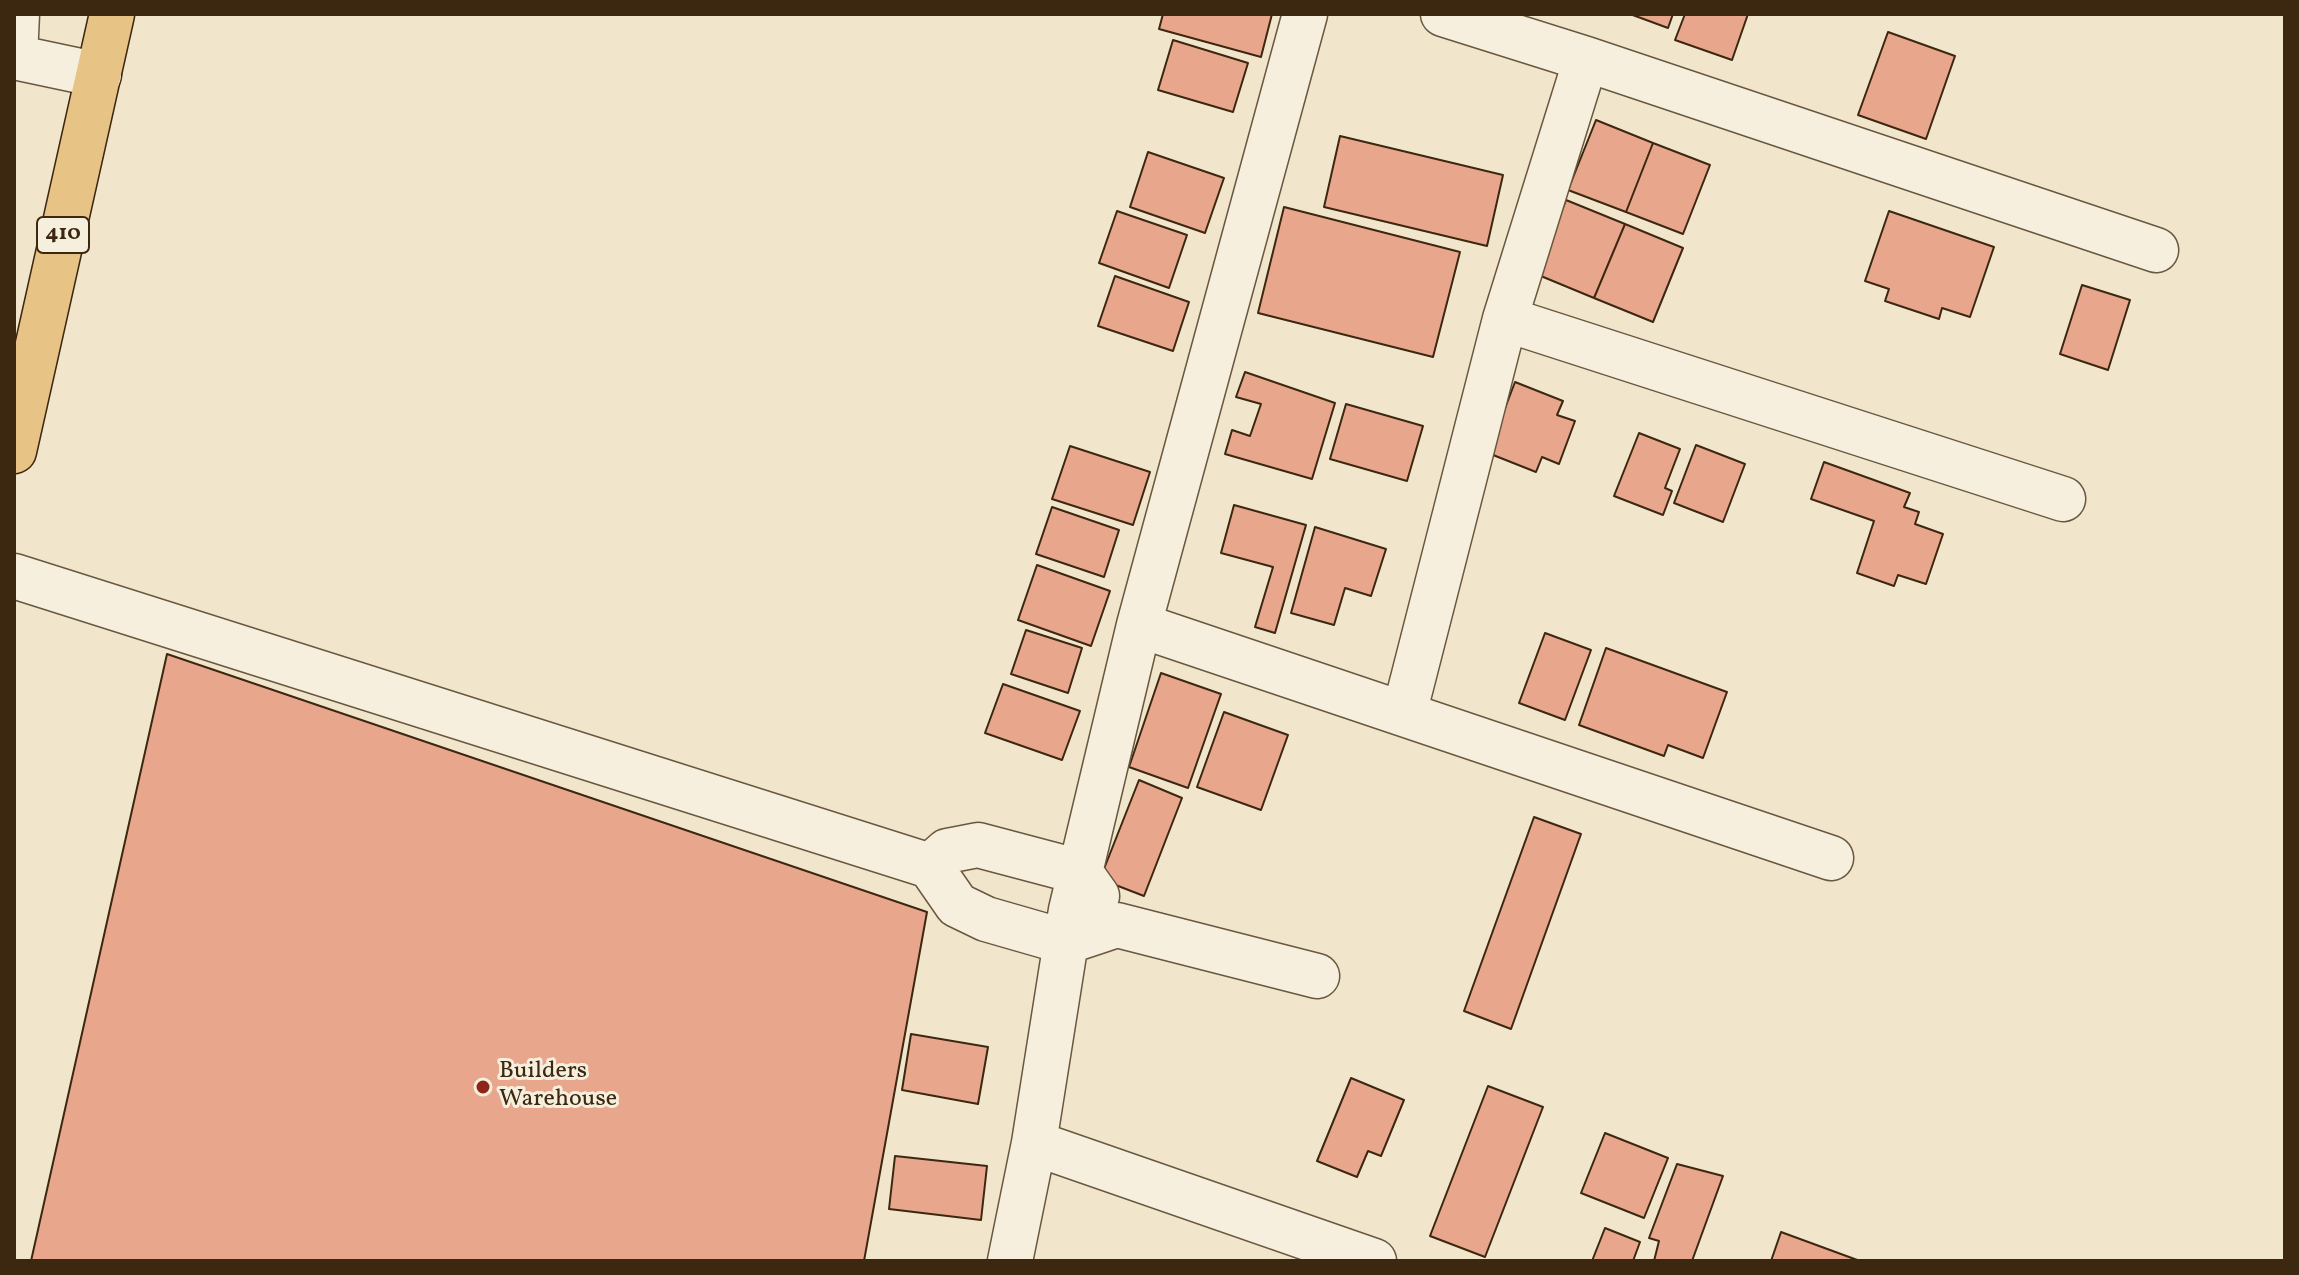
<!DOCTYPE html>
<html>
<head>
<meta charset="utf-8">
<style>
	body { margin:0 }
	#map { position:relative; width:2299px; height:1275px; overflow:hidden; background:#f1e6cb; font-family:Vollkorn,serif }
	canvas { display:block }
	.frame { position:absolute; inset:0; border:16px solid #3c2710; pointer-events:none }
</style>
</head>
<body>
<div id="map">
<canvas width="2299" height="1275"></canvas>
<div class="frame"></div>
</div>
<script>
const c = document.querySelector('canvas').getContext('2d');
c.lineJoin = 'round';
function fillPath(path, color) { c.fillStyle = color; c.fill(path, 'evenodd'); }
function strokePath(path, color, width, dash) { c.strokeStyle = color; c.lineWidth = width; c.lineCap = dash ? 'butt' : 'round'; c.setLineDash(dash || []); c.stroke(path); }
function write(font, color, halo, rows, align = 'center') {
  c.font = font + ' Vollkorn,serif'; c.lineWidth = 6; c.setLineDash([]); c.textBaseline = 'middle'; c.strokeStyle = halo; c.fillStyle = color; for (const [text, x, y, turn = 0] of rows) {
    c.save(); c.translate(x, y); c.rotate((+turn || 0) * Math.PI / 180); c.textAlign = isNaN(turn) ? turn : align; if (halo) c.strokeText(text, 0, 0); c.fillText(text, 0, 0); c.restore();
  }
}
const building = new Path2D(`
	M1163,14H1272L1261,57L1159,29Z
	M1630,14H1673L1668,28Z
	M1685,14H1748L1732,60L1675,40Z
	M1888,32L1955,56L1926,139L1858,115Z
	M1173,40L1248,63L1233,112L1158,90Z
	M1596,120L1653,143L1626,212L1568,190Z
	M1340,136L1503,175L1487,246L1324,207Z
	M1653,143L1710,165L1683,234L1626,212Z
	M1148,152L1224,178L1205,233L1130,207Z
	M1566,200L1625,224L1594,298L1536,274Z
	M1284,207L1460,252L1433,357L1258,313Z
	M1117,211L1187,235L1169,288L1099,263Z
	M1889,211L1994,247L1970,317L1942,308L1939,319L1885,301L1889,289L1865,281Z
	M1625,224L1683,248L1653,322L1594,298Z
	M1115,276L1189,302L1173,351L1098,326Z
	M2082,285L2130,300L2108,370L2060,354Z
	M1245,372L1335,403L1312,479L1225,454L1232,430L1250,436L1261,404L1236,397Z
	M1515,382L1563,401L1557,415L1575,421L1559,464L1542,457L1536,472L1488,453Z
	M1346,404L1423,426L1407,481L1330,459Z
	M1639,433L1680,449L1665,488L1672,491L1663,515L1614,496Z
	M1696,445L1745,464L1723,522L1674,503Z
	M1070,446L1150,472L1133,525L1052,499Z
	M1824,462L1910,493L1904,507L1919,512L1915,524L1943,534L1926,584L1898,575L1894,586L1857,573L1874,521L1811,499Z
	M1234,505L1306,525L1275,633L1255,627L1273,567L1221,553Z
	M1052,507L1119,530L1104,577L1036,554Z
	M1315,527L1386,549L1371,596L1345,588L1334,625L1291,613Z
	M1037,565L1110,591L1091,646L1018,620Z
	M1026,630L1082,648L1068,693L1011,674Z
	M1545,633L1591,650L1565,720L1519,703Z
	M1606,648L1727,692L1703,758L1668,745L1664,756L1579,725Z
	M167,654L927,912L864,1261H31Z
	M1161,673L1221,694L1188,788L1129,767Z
	M1003,684L1080,711L1062,760L985,733Z
	M1224,712L1288,735L1261,810L1197,787Z
	M1139,780L1182,798L1144,896L1100,879Z
	M1534,817L1581,834L1511,1029L1464,1011Z
	M911,1034L988,1047L978,1104L902,1090Z
	M1351,1078L1404,1100L1381,1156L1368,1151L1357,1177L1317,1161Z
	M1488,1086L1543,1107L1485,1257L1430,1236Z
	M1605,1133L1668,1158L1644,1218L1581,1193Z
	M895,1156L987,1166L981,1220L889,1209Z
	M1677,1164L1723,1176L1692,1261H1654L1659,1241L1649,1238Z
	M1605,1228L1640,1242L1633,1261H1592Z
	M1781,1232L1860,1261H1771Z`);
const minor = new Path2D(`
	M1443,14L1586,59L2156,250
	M14,57L99,75
	M15,57L17,14
	M1505,319L2063,499
	M14,576L930,866L957,905L986,919L1066,942L1117,925L1317,976
	M1139,625L1831,858
	M1404,714L1505,319L1586,59
	M930,866L947,851L978,845L1080,872L1097,896
	M1034,1143L1374,1261
	M1010,1261L1034,1143L1071,910L1139,625L1305,14`);
const major = new Path2D(`
	M14,451L112,14`);
const markers = [
	[483,1087,8,"#8f2418"]
];
const shields = [
	[63,235,52]
];
const shieldNames = [
	["410",63,235]
];
const poiNames = [
	["Builders",499,1073],
	["Warehouse",499,1101]
];
fillPath(building, '#e8a68c');
strokePath(building, '#3c2710', 2);
strokePath(minor, '#69573f', 47);
strokePath(major, '#3c2710', 47);
strokePath(minor, '#f6efdd', 44);
strokePath(major, '#e8c386', 44);
for (const [x, y, r, color] of markers) { const dot = new Path2D(); dot.arc(x, y, r, 0, 2 * Math.PI); c.fillStyle = color; c.fill(dot); strokePath(dot, '#f6efdd', 3); }
for (const [x, y, w] of shields) { const box = new Path2D(); box.roundRect(x - w / 2, y - 18, w, 36, 6); c.fillStyle = '#f6efdd'; c.fill(box); strokePath(box, '#3c2710', 2); }
write('bold 22px', '#3c2710', null, shieldNames);
write('24px', '#3c2710', '#f6efdd', poiNames, 'left');
</script>
</body>
</html>
